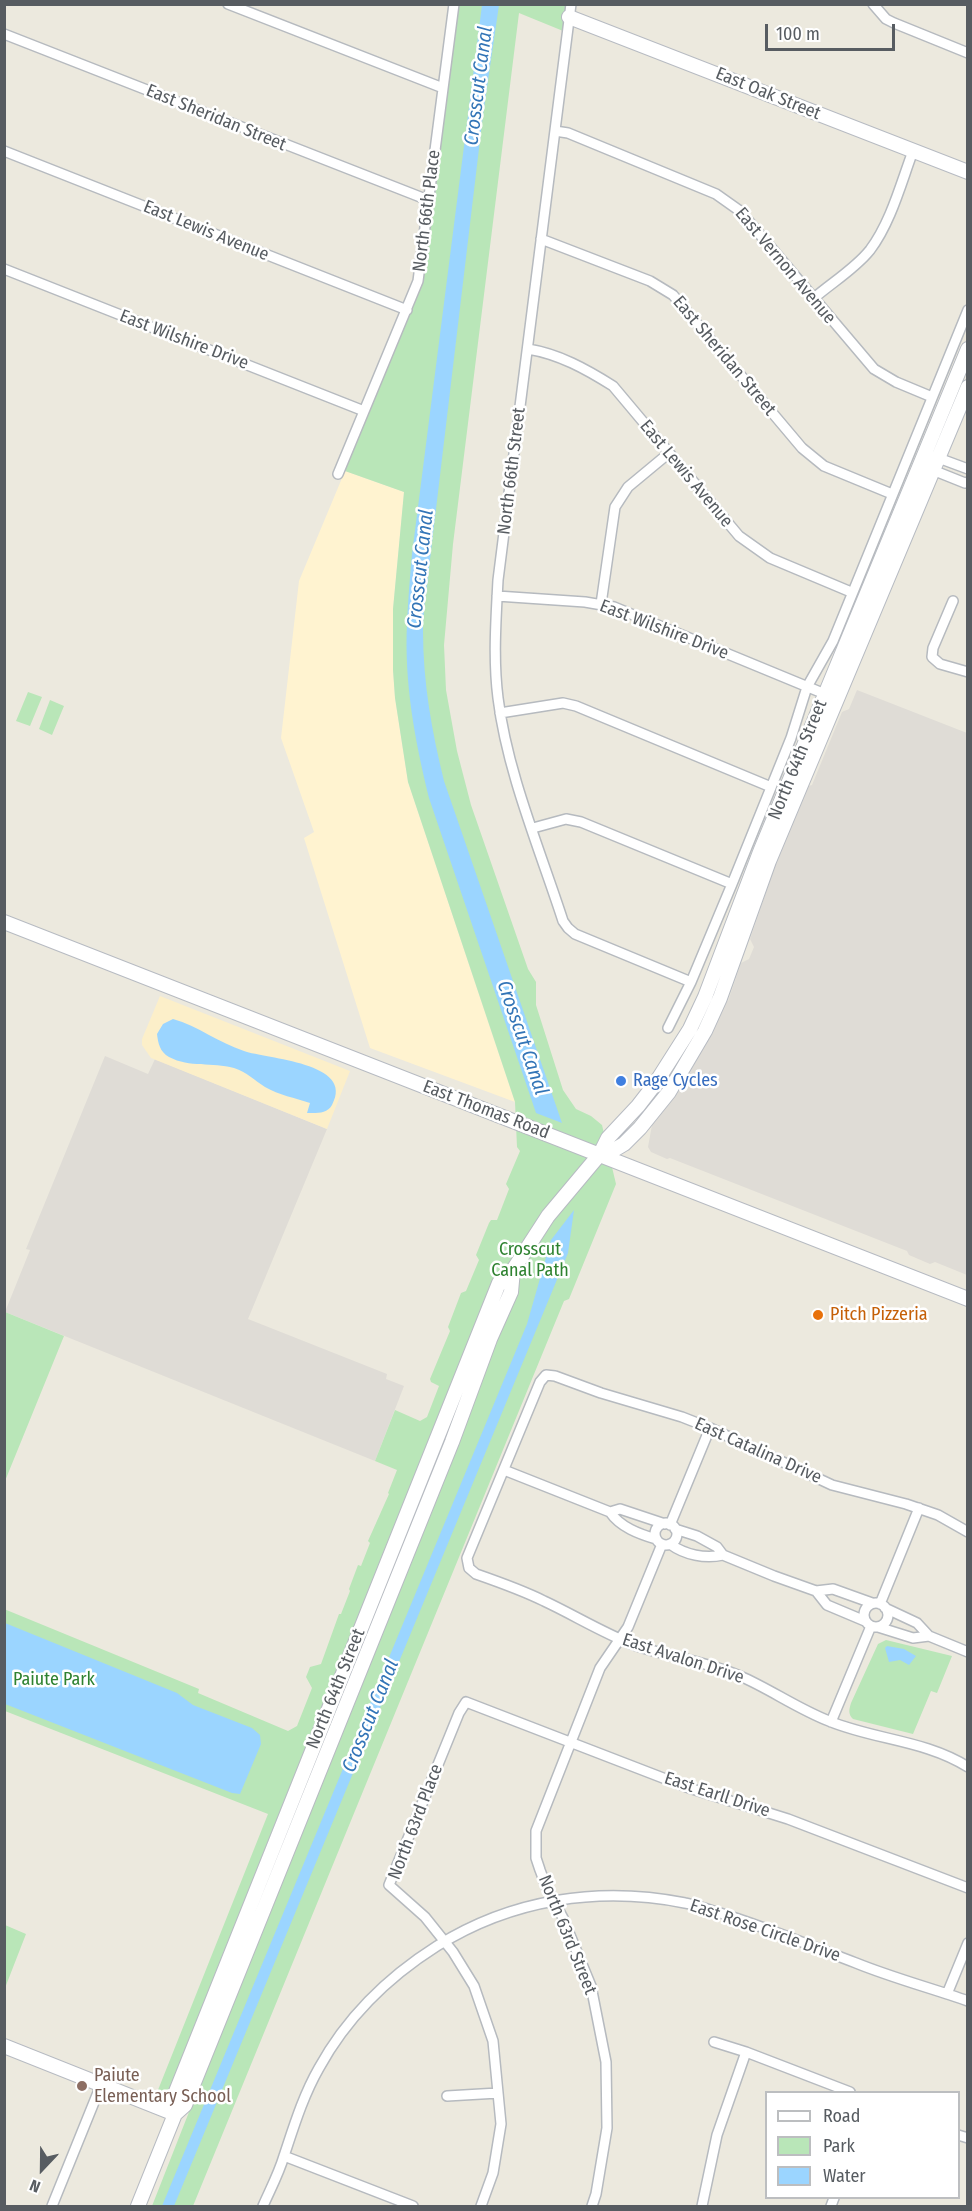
<!DOCTYPE html>
<html>
<head>
<meta charset="utf-8">
<style>
	body { margin:0 }
	#map { position:relative; width:972px; height:2211px; overflow:hidden; background:#ece9de; font-family:"Fira Sans Condensed",sans-serif }
	canvas { display:block }
	.frame { position:absolute; inset:0; border:6px solid #575c61; pointer-events:none }
	.legend { position:absolute; left:765px; top:2091px; width:195px; height:108px; box-sizing:border-box; background:#fff; border:2px solid #bcbec0; margin:0; padding:8px 10px; list-style:none; font-size:18px; color:#575c61 }
	.legend li { display:flex; align-items:center; gap:12px; height:30px }
	.legend b { width:30px; border:2px solid #bcbec0 }
	.north { position:absolute; left:12px; top:2139px; width:60px; height:60px; -webkit-text-stroke:4px #fff; paint-order:stroke; rotate:202deg; font-size:16px; font-weight:700; line-height:24px; text-align:center; color:#575c61 }
	.north::after { content:''; display:block; margin:auto; width:21px; height:27px; background:#575c61; clip-path:polygon(50% 0,100% 100%,50% 72%,0 100%) }
	.scale { position:absolute; left:765px; top:24px; width:130px; height:27px; box-sizing:border-box; border:3px solid #575c61; border-top:0; padding-left:8px; font-size:18px; line-height:21px; white-space:nowrap; color:#575c61; -webkit-text-stroke:4px #fff; paint-order:stroke }
</style>
</head>
<body>
<div id="map">
<canvas width="972" height="2211"></canvas>
<div class="frame"></div>
<ul class="legend">
<li><b style="height:8px;background:#fff"></b>Road</li>
<li><b style="height:16px;background:#b9e6b8"></b>Park</li>
<li><b style="height:16px;background:#9bd5ff"></b>Water</li>
</ul>
<div class="north">N</div>
<div class="scale">100 m</div>
</div>
<script>
const c = document.querySelector('canvas').getContext('2d');
c.lineJoin = 'round';
function fillPath(path, color) { c.fillStyle = color; c.fill(path, 'evenodd'); }
function strokePath(path, color, width, dash) { c.strokeStyle = color; c.lineWidth = width; c.lineCap = dash ? 'butt' : 'round'; c.setLineDash(dash || []); c.stroke(path); }
function write(font, color, halo, rows, align = 'center') {
  c.font = font + ' "Fira Sans Condensed",sans-serif'; c.lineWidth = 5; c.setLineDash([]); c.textBaseline = 'middle'; c.strokeStyle = halo; c.fillStyle = color; for (const [text, x, y, turn = 0] of rows) {
    c.save(); c.translate(x, y); c.rotate((+turn || 0) * Math.PI / 180); c.textAlign = isNaN(turn) ? turn : align; if (halo) c.strokeText(text, 0, 0); c.fillText(text, 0, 0); c.restore();
  }
}
const commercial = new Path2D(`
	M345,471L404,492L393,609V670L395,698L408,782L515,1102L370,1048L304,838L314,832L281,738L299,581Z`);
const industrial = new Path2D(`
	M857,690L967,733V1275L935,1262L930,1264L909,1255L907,1251L670,1158L667,1159L651,1152L648,1147L652,1125L677,1094L714,1028L725,1002L728,1001L741,963L749,959L754,947L750,939L777,860L808,786L812,785L842,712L849,709Z
	M105,1056L148,1074L155,1059L327,1129L248,1319L387,1374L386,1379L404,1386L375,1461L5,1312L30,1250L26,1249Z`);
const green = new Path2D(`
	M454,5H571L568,33L519,13L453,544L444,645L446,690L457,751L471,805L528,969L536,982V1005L563,1090L576,1109L591,1116L602,1125L616,1184L569,1299L564,1301L193,2206H152L189,2112L156,2095L268,1814L5,1711L4,1609L199,1689L198,1693L288,1731L297,1726L312,1688L306,1677L310,1667L321,1664L339,1614H341L350,1591L349,1589L358,1565L361,1566L370,1543L368,1541L389,1494L388,1493L397,1470L375,1461L395,1410L420,1421L427,1417L439,1386L431,1382L430,1379L450,1331L448,1327L461,1293L466,1291L479,1260L476,1255L489,1223L491,1220H497L509,1189L506,1184L520,1151L517,1147L515,1102L408,782L395,698L393,670V609L404,492L345,471L338,474L418,281Z
	M28,692L42,697L30,726L16,721Z
	M50,700L64,706L52,735L39,729Z
	M5,1312L64,1336L5,1481L4,1313Z
	M886,1640L952,1656L937,1693L931,1691L913,1734L853,1719C848,1714 849,1710 851,1703L878,1644Z
	M5,1925L26,1934L5,1988H4Z`);
const sand = new Path2D(`
	M160,996L350,1071L327,1129L151,1058L142,1045V1039Z`);
const water = new Path2D(`
	M482,5H499L483,115L428,576C426,594 423,613 423,631C423,683 432,732 444,781L562,1123L536,1113L429,798C415,741 404,683 407,623C408,600 410,577 412,554Z
	M173,1019C198,1026 219,1043 244,1051C266,1059 356,1062 332,1105C327,1114 317,1113 307,1113L310,1103C295,1098 279,1095 265,1087C254,1080 247,1072 234,1068C212,1062 190,1068 169,1057C160,1052 158,1043 157,1034L163,1024Z
	M574,1210L568,1253L174,2206H162L527,1324L551,1240Z
	M5,1623L177,1693L193,1705L252,1728L260,1735L261,1744L240,1794L232,1793L5,1704Z
	M887,1646L904,1649L916,1656L909,1665L900,1660L889,1662L885,1648Z`);
const street = new Path2D(`
	M228,4L443,88
	M571,4L498,580C496,619 493,659 498,698C507,772 540,850 563,921L568,928L575,934L691,982
	M873,4L886,19L894,23L968,53
	M4,34L428,200
	M555,131L568,133L716,194L740,211L874,369L896,382L932,397
	M4,151L407,310
	M541,239L650,281L673,295L802,448L824,466L892,494
	M4,269L364,411
	M813,299C831,283 855,269 870,250C891,222 901,183 913,151
	M528,349C559,354 586,369 613,386L739,536L770,558L851,592
	M933,456L968,469
	M930,469L965,483L968,482
	M338,474L418,281L454,4
	M497,596L585,602L614,607L825,694
	M953,601L933,648L932,657L940,664L968,672
	M601,604L615,507L628,487L669,453
	M500,713L563,703L576,706L771,787
	M533,828L566,819L581,822L732,884
	M668,1028L691,982L732,884L791,738L807,687L833,641L968,310
	M504,1470L610,1512C620,1527 639,1534 656,1539
	M610,1512L620,1509L665,1524
	M655 1534a11 11 0 1 1 22 0a11 11 0 1 1-22 0Z
	M670,1525L710,1428
	M675,1529L697,1536L717,1547L723,1555L774,1576L816,1591L833,1589L872,1603
	M968,1532L938,1515L906,1504L832,1485L710,1428L682,1417L601,1393L555,1376L546,1375L540,1382L467,1558L469,1568L476,1574C499,1582 522,1590 544,1601C574,1615 603,1633 634,1645C669,1657 706,1661 740,1676C770,1689 798,1709 829,1721C875,1740 925,1740 968,1767
	M670,1544C685,1555 705,1559 723,1555
	M816,1591L827,1605L865,1621
	M864 1615a12 12 0 1 1 24 0a12 12 0 1 1-24 0Z
	M880,1604L919,1508
	M885,1608L917,1623L929,1636L968,1652
	M878,1627L913,1638L929,1636
	M831,1722L871,1626
	M947,1994L968,1943
	M714,2042L746,2052L850,2092
	M447,2096L498,2093
	M958,2135L968,2138
	M284,2156L413,2206
	M52,2206L101,2085
	M263,2206C270,2190 279,2173 284,2156C294,2126 303,2096 319,2068C347,2017 388,1977 437,1946C512,1899 599,1886 685,1903C697,1905 709,1910 720,1913C766,1927 811,1946 856,1963C893,1978 931,1988 968,2001
	M481,2206L493,2173L501,2124L493,2041L474,1986L453,1952L425,1917L389,1885L459,1713L466,1702L689,1788L788,1819L968,1888
	M592,2206L596,2194L607,2128L606,2062L591,1986L563,1918L546,1886L540,1870L536,1858V1831L600,1668L628,1627L662,1544
	M702,2206L717,2135L746,2052
	M831,2206L834,2198`);
const secondary = new Path2D(`
	M569,17L968,172
	M4,922L968,1299
	M600,1154L614,1150L624,1144L640,1128L669,1092L705,1031L720,998L769,861L968,387
	M4,2046L175,2114
	M175,2114L173,2099L499,1283L513,1270L548,1216L600,1154L608,1138L638,1106L655,1084L690,1029L705,997L760,852L968,349
	M138,2206L175,2114L185,2105L452,1442L490,1339L511,1292L513,1270`);
const markers = [
	[621,1081,6,"#3f7fe0"],
	[818,1315,6,"#e8710a"],
	[82,2086,6,"#8d6e63"]
];
const streetNames = [
	["East Oak Street",768,94,22],
	["East Sheridan Street",216,118,22],
	["North 66th Place",427,211,-83],
	["East Lewis Avenue",206,231,22],
	["East Vernon Avenue",785,266,50],
	["East Wilshire Drive",184,340,21],
	["East Sheridan Street",724,356,50],
	["North 66th Street",512,471,-83],
	["East Lewis Avenue",686,474,50],
	["East Wilshire Drive",664,630,21],
	["North 64th Street",798,760,-68],
	["East Thomas Road",486,1110,21],
	["East Catalina Drive",758,1451,24],
	["East Avalon Drive",683,1659,18],
	["North 64th Street",336,1689,-68],
	["East Earll Drive",717,1795,18],
	["North 63rd Place",416,1822,-69],
	["East Rose Circle Drive",765,1931,19],
	["North 63rd Street",567,1935,68]
];
const shopNames = [
	["Rage Cycles",633,1081]
];
const parkNames = [
	["Crosscut",530,1250],
	["Canal Path",530,1271],
	["Paiute Park",54,1680]
];
const foodNames = [
	["Pitch Pizzeria",830,1315]
];
const educationNames = [
	["Paiute",94,2076],
	["Elementary School",94,2097]
];
const waterNames = [
	["Crosscut Canal",479,86,-83],
	["Crosscut Canal",421,569,-84],
	["Crosscut Canal",522,1038,71],
	["Crosscut Canal",371,1716,-68]
];
fillPath(commercial, '#fff3d0');
fillPath(industrial, '#dfdcd6');
fillPath(green, '#b9e6b8');
fillPath(sand, '#fcefc9');
fillPath(water, '#9bd5ff');
strokePath(street, '#b6babf', 12);
strokePath(secondary, '#b7bbc2', 16);
strokePath(street, '#fff', 9);
strokePath(secondary, '#fff', 14);
for (const [x, y, r, color] of markers) { const dot = new Path2D(); dot.arc(x, y, r, 0, 2 * Math.PI); c.fillStyle = color; c.fill(dot); strokePath(dot, '#fff', 2); }
write('18px', '#575c61', '#fff', streetNames);
write('18px', '#366cbe', '#fff', shopNames, 'left');
write('18px', '#2e8230', '#fff', parkNames);
write('18px', '#c56008', '#fff', foodNames, 'left');
write('18px', '#785e54', '#fff', educationNames, 'left');
write('italic 20px', '#3375b7', '#fff', waterNames);
</script>
</body>
</html>
